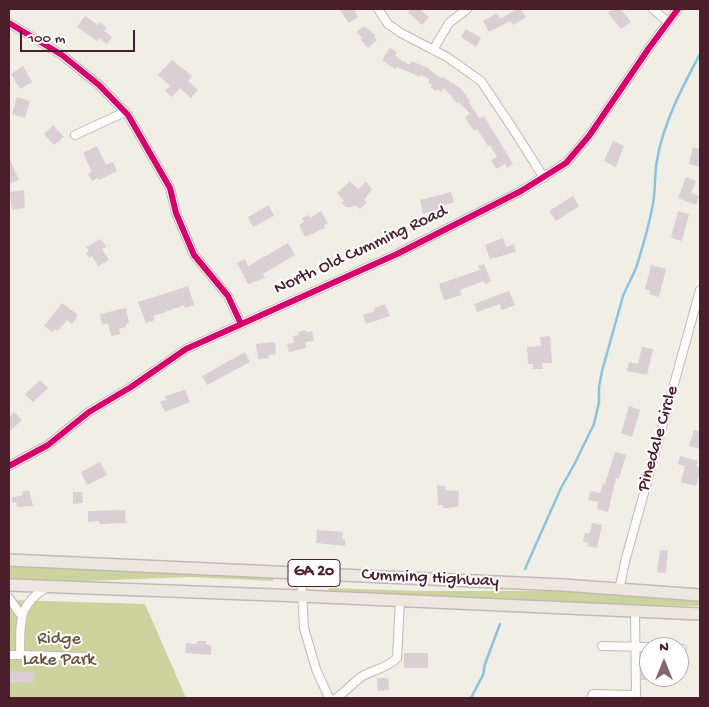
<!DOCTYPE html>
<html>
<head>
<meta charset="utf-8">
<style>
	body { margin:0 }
	#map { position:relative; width:709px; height:707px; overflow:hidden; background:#f1eee5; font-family:"Gochi Hand",sans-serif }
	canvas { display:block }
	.frame { position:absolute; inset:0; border:10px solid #4a1f2b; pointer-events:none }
	.north { position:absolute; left:639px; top:637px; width:50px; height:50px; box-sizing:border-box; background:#fff; border:1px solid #b7a5aa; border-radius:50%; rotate:0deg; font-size:14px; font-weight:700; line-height:20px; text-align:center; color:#4a1f2b }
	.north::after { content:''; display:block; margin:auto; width:18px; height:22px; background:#84676c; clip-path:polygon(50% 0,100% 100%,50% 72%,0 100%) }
	.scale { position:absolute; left:20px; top:30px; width:115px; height:22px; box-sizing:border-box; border:2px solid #4a1f2b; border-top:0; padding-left:6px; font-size:15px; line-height:18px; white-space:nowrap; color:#4a1f2b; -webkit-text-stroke:4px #fff; paint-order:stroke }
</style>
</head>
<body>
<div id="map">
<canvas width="709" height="707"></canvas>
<div class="frame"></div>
<div class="north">N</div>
<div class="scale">100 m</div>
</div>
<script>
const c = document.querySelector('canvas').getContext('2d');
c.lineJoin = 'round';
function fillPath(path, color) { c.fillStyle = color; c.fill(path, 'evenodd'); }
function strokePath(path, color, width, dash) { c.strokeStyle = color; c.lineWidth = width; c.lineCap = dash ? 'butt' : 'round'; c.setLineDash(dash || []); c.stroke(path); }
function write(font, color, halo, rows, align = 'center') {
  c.font = font + ' "Gochi Hand",sans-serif'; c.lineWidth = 4; c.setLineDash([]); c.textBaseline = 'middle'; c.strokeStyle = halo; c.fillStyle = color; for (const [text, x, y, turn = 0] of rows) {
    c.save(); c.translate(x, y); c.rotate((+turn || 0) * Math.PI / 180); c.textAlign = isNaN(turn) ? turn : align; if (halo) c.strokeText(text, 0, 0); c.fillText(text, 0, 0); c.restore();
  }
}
const green = new Path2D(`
	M9,566L273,576V581L191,577L58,582L9,581Z
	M329,588L419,591H577L700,599V606L577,605L328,591Z
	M9,600L145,604L186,698H9Z`);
const stream = new Path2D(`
	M525,569L561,488L575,463L594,424L599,402V387L602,371L623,296C627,286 632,278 636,268C642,249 648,229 652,209C656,193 654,176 657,160C664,121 682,88 700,54
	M471,698L483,675L485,664L500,624`);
const building = new Path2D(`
	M339,9H354L358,17L349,23Z
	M411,9H420L429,17L422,25L408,12Z
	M517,9H521L526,17L513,25L510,21L489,32L483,21L497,13L500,19Z
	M613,9H621L631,22L621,29L608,13Z
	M85,16L98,25L100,22L107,28L104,31L112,37L107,44L99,38L97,41L77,27Z
	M364,26L376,36L374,37L377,40L368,48L360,39L362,38L357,32Z
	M466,29L481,38L476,47L461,37Z
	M390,48L397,52L395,55L398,58L409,65L411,61L426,67L438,76L442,78L443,77L461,89L470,101L469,103L480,119L484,116L513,164L507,168L505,164L496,169L491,160L497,157L490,145L488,146L477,129L474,131L465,117L470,114L459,102L457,103L444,88L441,92L437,89L435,91L431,87L432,85L428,82L430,79L421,75L420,77L397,67L395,69L382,60Z
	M172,60L192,76L188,81L198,90L191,98L180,88L172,97L165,91L170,86L158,75Z
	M23,66L32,82L20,89L11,74Z
	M17,97L30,101L25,118L12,114Z
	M53,125L64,137L54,145L44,134Z
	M613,141L624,146L616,167L604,161Z
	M97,146L106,165L113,162L117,171L99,180L98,178L92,181L88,174L92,172L83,153Z
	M693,147L700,149V167L689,164Z
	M9,158L19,180L9,184Z
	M686,177L696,181L691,193L699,196L696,205L678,198Z
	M350,181L358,189L366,182L372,189L364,200L367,202L360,209L355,205L352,207H346L342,203L344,201L337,193Z
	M24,190L25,208L12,210L10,192Z
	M451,192L454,202L442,206L443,208L423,214L420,200Z
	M573,196L579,206L556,221L549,211Z
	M269,205L274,216L253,227L248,217Z
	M321,211L328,223L324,225L325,228L305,237L299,225L304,222L302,218L309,215L310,218Z
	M678,211L689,214L682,241L671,238Z
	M503,238L506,247L514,244L516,252L490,259L485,245Z
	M101,239L106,247L102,249L109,260L98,266L92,256L89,258L86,253L89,251L86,247Z
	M288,243L295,255L266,272L263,274L265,278L248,284L237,263L245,259L248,266Z
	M484,264L491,281L485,284L484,281L460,290L462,295L444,300L439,284L480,270L478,266Z
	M651,265L666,269L659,297L649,294L650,290L645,289Z
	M188,286L194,305L185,308L184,305L168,311L153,316L155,320L146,323L138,302Z
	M509,291L515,305L502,310L500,304L477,312L474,304Z
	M62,303L78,315L72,324L67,320L58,331L55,329L52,332L44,326Z
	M385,304L390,316L366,324L363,315L375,311L374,308Z
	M126,308L129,323L126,324V327L119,329L120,334L111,336L108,323L102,325L100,314Z
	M306,330V332L312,331L314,341L305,342L306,348L289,352L287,344L294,343L293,336L299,335L298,332Z
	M550,336L552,363H542L543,369H533V364H528L527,347L541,346L540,337Z
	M275,342L276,354L268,355L269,358L258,359L256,344Z
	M642,347L653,349L647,375L627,371L629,362L638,364Z
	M245,352L250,362L207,385L202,376Z
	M40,380L48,388L33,402L25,394Z
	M185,390L190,402L165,412L160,402L166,400L165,396Z
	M629,406L640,410L632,437L621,433Z
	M14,412L22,420L9,432V417Z
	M694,430L700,432V449L689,446Z
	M615,452L626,455L619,479L616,478L608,512L597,509L598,502L588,500L590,491L600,493L603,483L605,484Z
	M680,456L698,461L696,466L700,468V471L696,486L681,482L685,466L678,464Z
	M100,462L107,475L87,485L81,472Z
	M437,485L445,486V490L459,491L458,507H453V508H443V505H438Z
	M29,490L33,506L17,507L16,502L13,503L11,498L23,495L22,492Z
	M73,492H82L83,503L73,504Z
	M125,510L126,523L100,524L99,521L88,522V511Z
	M592,523L602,525L597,548L587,546L588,542H583L585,533H590Z
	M317,530L343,532L342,539H345V546L316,543Z
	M660,550H668L666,573L657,572Z
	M197,641H206V644L211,645V655L185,653L186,643L197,644Z
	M404,653H428V668H404Z
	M641,661H649V680H641Z
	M9,671L34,672L33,683L9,682Z
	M377,678H388L389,690L378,691Z`);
const minor = new Path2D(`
	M378,9L388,24L401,33L447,57L481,81L515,132L544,178
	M653,9L668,22
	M9,23L62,55L99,85L128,115L170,188L176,213L194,255L228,296L241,324
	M433,50L449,23L467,9
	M75,135L125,112
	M9,466L48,445L89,412L131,387L186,349L397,254L521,191L566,163L589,136L649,48L678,9
	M301,572L304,628L316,669L329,698
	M619,590L626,558L700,290
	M9,598L21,615
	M602,646L649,647
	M679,649H682
	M9,655H20C21,623 16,606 47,587
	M20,655L85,657
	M336,698C345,692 352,684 361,677C372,670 388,668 397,658L400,600
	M591,698L593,694L636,695L635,611`);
const highway = new Path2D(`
	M9,560L563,585L700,595
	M9,585L301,596L700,614`);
const cycleway = new Path2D(`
	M9,23L62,55L99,85L128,115L170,188L176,213L194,255L228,296L241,324
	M9,466L48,445L89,412L131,387L186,349L397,254L521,191L566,163L589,136L649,48L678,9`);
const shields = [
	[314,573,52]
];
const shieldNames = [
	["GA 20",314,573]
];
const streetNames = [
	["North Old Cumming Road",361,251,-25],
	["Pinedale Circle",659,439,-74],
	["Cumming Highway",430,579,3]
];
const parkNames = [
	["Ridge",59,640],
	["Lake Park",59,661]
];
fillPath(green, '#cdd39c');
strokePath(stream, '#89c3dd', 2.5);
fillPath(building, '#dacfd3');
strokePath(minor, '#c0bab5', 10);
strokePath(highway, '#c0bab5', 14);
strokePath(minor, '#fdfcfb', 8);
strokePath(highway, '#eee7e0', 11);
strokePath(cycleway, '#d6006c', 6);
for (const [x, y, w] of shields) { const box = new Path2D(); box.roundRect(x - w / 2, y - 13.5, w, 27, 4); c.fillStyle = '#fff'; c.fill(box); strokePath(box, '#4a1f2b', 1); }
write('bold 16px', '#4a1f2b', null, shieldNames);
write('18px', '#4a1f2b', '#fff', streetNames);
write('18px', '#6e563e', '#fff', parkNames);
</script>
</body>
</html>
